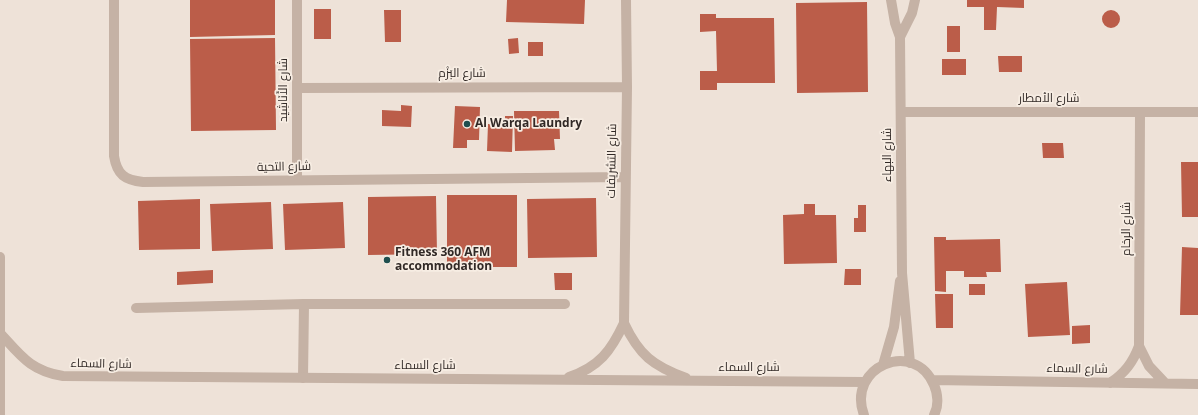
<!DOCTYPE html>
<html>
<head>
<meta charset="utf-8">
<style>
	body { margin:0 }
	canvas { display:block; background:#eee2d8 }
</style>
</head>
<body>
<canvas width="1198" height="415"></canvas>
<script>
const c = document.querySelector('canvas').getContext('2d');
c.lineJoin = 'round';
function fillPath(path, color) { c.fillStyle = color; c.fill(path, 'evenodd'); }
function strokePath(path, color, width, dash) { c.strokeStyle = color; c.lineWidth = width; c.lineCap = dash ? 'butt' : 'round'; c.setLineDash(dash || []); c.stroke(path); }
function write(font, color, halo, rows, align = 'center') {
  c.font = font + ' "Open Sans",Cairo,sans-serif'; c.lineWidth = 3.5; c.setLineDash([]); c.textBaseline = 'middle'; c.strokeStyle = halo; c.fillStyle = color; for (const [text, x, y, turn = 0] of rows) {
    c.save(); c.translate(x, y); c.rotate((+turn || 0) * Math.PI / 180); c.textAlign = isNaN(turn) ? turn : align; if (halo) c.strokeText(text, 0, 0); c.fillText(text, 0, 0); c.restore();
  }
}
const building = new Path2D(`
	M190,0H275V35L190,37Z
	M507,0H585L584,24L506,22Z
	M967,0H1024V8L997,7L996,30H984V7H967Z
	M867,2L868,92L797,93L796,3Z
	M314,9H331V39H314Z
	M1102 19a9 9 0 1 1 18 0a9 9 0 1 1-18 0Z
	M384,10H401V42H385Z
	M700,14H716V18H774L775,83H717V90H700V71H717L716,31L700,32Z
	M947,26H960V52H947Z
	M275,38L276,130L191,131L190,39Z
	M518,38L519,53L509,54L508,39Z
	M528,42H543V56H528Z
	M998,56H1022V72H999Z
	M942,59H966V75H942Z
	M401,105L412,106L411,127L382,126V110L401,111Z
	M455,106L480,107L479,140H467V148H453Z
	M514,111H559L560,139H554L555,150L515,151Z
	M505,116H513L512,152L487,151L488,124L505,125Z
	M1042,143H1063L1064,158H1043Z
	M1181,162H1198V217H1182Z
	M447,195H517V267H447Z
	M436,196L437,254L368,255V197Z
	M596,198L597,257L528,258L527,199Z
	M200,199V249L139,250L138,201Z
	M271,202L273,249L212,251L210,204Z
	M343,202L345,248L285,250L283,204Z
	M804,204H815V215H836L837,263L784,264L783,215L804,214Z
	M858,205H866V232H854V218H858Z
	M934,237H946V240L1000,239L1001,272H986L987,277H964V271H946V292L935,291Z
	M1182,247L1198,248V315H1180Z
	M845,269H861V285H844Z
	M213,270V283L177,285V272Z
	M554,273H572V290H555Z
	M1067,282L1070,335L1028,337L1025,284Z
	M969,284H985V295H969Z
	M935,294H953V328H936Z
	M1090,325V343L1072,344V326Z`);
const service = new Path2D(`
	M136,308L304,304H565
	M303,378L304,304`);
const minor = new Path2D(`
	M114,0V156C117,175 125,180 143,182L625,177
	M297,0V180
	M891,0L895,23L900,37L902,273L910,363
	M900,37L912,13L915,0
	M297,88L627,87
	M901,112H1198
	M624,323C639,355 653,366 686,378
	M0,333C21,356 31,371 63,376L865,382
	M1139,346L1149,366L1165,383
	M883,365L894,327L900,281
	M569,377C599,367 611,351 624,323L627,87L626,0
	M932,380L1198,384
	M1110,383C1125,373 1133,362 1139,346L1140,112
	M864,415C846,367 914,338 934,385C938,394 939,406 934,415`);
const tertiary = new Path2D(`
	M0,257V415`);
const markers = [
	[467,124,4,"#1f4f4f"],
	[387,260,4,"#1f4f4f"]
];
const streetNames = [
	["شارع البَزْم",462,74],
	["شارع الأَنَاشِيد",284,90,-90],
	["شارع الأمطار",1049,99],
	["شارع البهاء",888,155,-90],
	["شارع التشريفات",612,161,-89],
	["شارع التحية",284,167,-1],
	["شارع الرخام",1127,229,-90],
	["شارع السماء",101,364,1],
	["شارع السماء",425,366],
	["شارع السماء",749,368],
	["شارع السماء",1077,369,1]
];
const poiNames = [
	["Al Warqa Laundry",475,124],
	["Fitness 360 AFM",395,253],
	["accommodation",395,267]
];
fillPath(building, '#bb5d49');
strokePath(service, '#c5b2a5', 10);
strokePath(minor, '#c5b2a5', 10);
strokePath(tertiary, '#c5b2a5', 10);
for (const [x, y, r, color] of markers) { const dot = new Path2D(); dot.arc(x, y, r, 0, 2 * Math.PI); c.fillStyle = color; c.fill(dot); strokePath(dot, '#f7ede3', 1.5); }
write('12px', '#312926', '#f7ede3', streetNames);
write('bold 12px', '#312926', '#f7ede3', poiNames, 'left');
</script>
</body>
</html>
